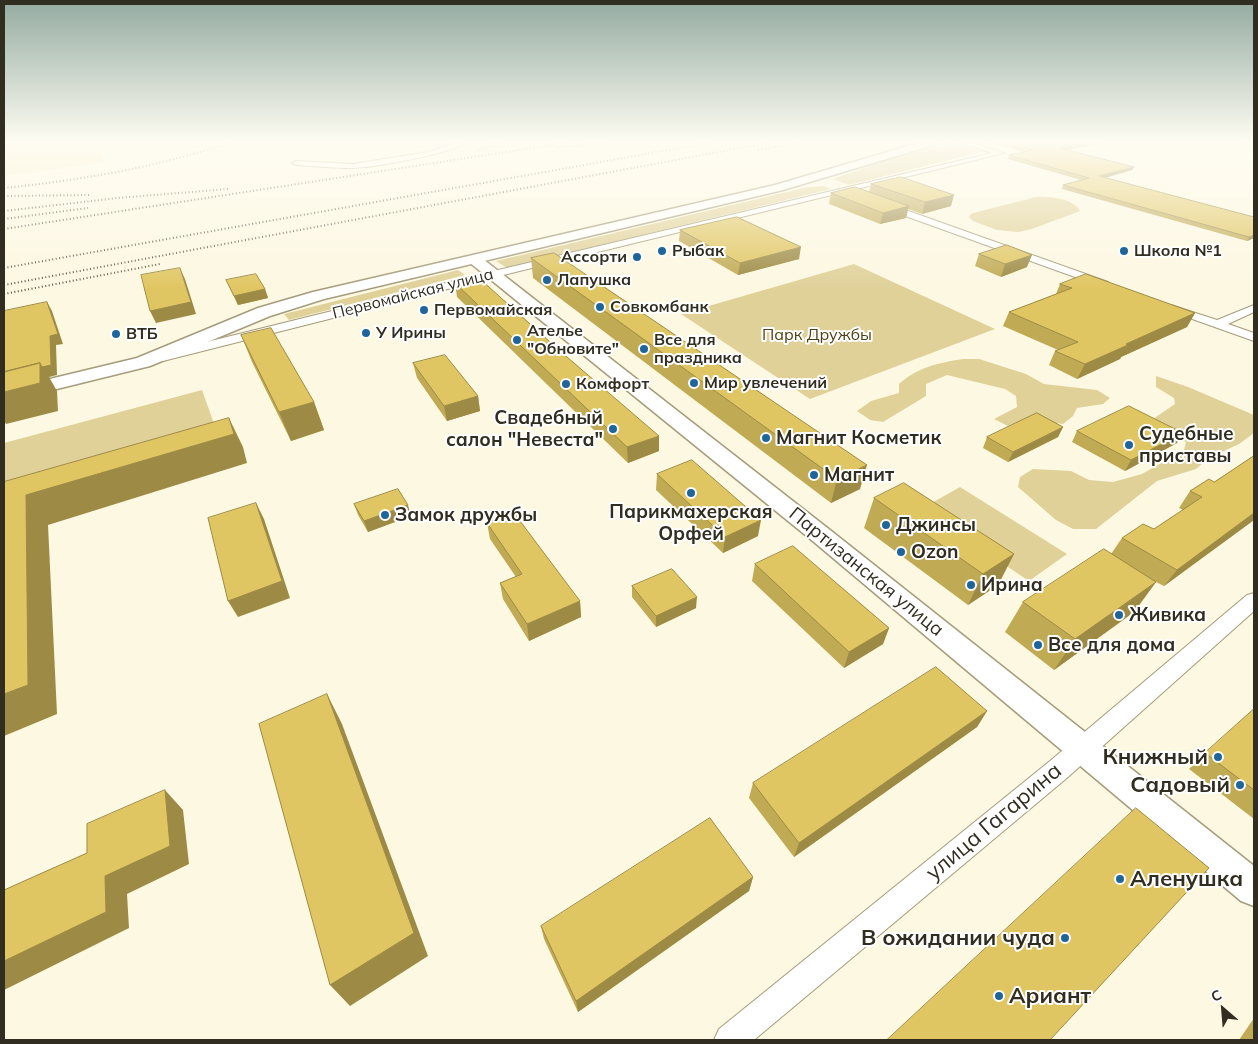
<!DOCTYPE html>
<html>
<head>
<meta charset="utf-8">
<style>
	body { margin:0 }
	#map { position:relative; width:1258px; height:1044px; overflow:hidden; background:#fdf8e2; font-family:Mulish,sans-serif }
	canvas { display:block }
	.frame { position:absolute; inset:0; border:5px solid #312d20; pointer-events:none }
	.north { position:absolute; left:1198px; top:984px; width:50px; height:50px; -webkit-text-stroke:4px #fff; paint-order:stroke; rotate:333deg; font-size:14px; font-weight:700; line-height:20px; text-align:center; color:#312d20 }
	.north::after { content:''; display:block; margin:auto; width:18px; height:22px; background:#312d20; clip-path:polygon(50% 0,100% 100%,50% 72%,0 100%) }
</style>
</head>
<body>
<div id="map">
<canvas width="1258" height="1044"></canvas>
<div class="frame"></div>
<div class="north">С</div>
</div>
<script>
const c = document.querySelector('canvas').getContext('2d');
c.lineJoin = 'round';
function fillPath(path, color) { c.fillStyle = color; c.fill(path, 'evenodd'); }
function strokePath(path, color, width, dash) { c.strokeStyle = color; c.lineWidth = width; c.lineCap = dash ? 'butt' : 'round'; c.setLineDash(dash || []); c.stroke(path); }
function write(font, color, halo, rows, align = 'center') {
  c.font = font + ' Mulish,sans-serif'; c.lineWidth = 4; c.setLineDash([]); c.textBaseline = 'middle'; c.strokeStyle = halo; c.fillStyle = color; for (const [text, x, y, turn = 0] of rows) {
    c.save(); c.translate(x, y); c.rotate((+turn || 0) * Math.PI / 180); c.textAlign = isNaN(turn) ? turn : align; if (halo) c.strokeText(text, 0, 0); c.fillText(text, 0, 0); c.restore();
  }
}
const built = new Path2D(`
	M4,143H98L105,162L4,176Z`);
const green = new Path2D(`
	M951,143L985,151L849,185L833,179L892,158Z
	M824,186L831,189L507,268L496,261L808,187Z
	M1036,197C1049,196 1075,199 1080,211L1032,229L1018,232L997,230L973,221L969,217L970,215L973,213Z
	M854,264L995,329L810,399L681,314Z
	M458,270L465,275L289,320L284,314Z
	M963,359H979L1026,374L1044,384L1097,390L1110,398L1103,404L1077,408L1073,416L1063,424L1028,419L1008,426L994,419L1017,407L1016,396L1005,389L947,375L926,384V396L883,422L870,420L857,411L871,401L899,393V384C918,367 938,363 963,359Z
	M1156,376L1188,387L1254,415V433L1239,444L1209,458L1196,469L1157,481L1096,529H1073L1056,520L1018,487L1020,477L1033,469L1071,471L1089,480L1113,482L1142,474L1184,450L1186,442L1158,426L1153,419L1175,404L1174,398L1156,387Z
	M202,390L218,435L4,498V443Z
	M960,487L1067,554L1029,581L921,509Z`);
const minor = new Path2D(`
	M456,143H464C451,154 371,168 351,168C333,168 314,166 296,165L292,163L296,161L353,164L428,152Z
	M962,143H973L1004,153L495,277L163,361L157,357L158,354L494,271L992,153Z
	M886,203L1108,282L1109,284L1108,286H1100L883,208L882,206Z
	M1171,305L1217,320L1254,305V312L1228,324L1254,333V341L1167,310L1165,308L1167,306Z
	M1254,593V611L1068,777L754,1040H714L719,1029L1050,761L1247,595Z`);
const tertiary = new Path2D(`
	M474,255L479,256L830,530L1254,866V906L1241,901L814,542L469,262L467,259Z`);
const secondary = new Path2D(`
	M918,143H934L933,145L783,190L324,299L270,316L150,366L4,402V390L137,358L258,308L313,292L775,185Z`);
const rail = new Path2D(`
	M559,147L606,143
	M478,150L499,143
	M758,150L799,143
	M4,188C80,180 155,168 228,143
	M4,196L89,195
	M4,211L118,198L228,189
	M4,219L88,208
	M4,229L565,143
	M4,268L708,143
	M4,285L767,143
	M4,294L160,264`);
const wall = new Path2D(`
	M991,143H1100L1067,150L1134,167L1132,170L1105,178L1254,238L1247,241L1062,189L1063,185L1081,180L1008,159L1009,155L1025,152Z
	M1244,143H1254V145Z
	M871,184L951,206L922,214L908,209L906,218L880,224L829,204L831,193L869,192Z
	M680,230L799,259L738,275L679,241Z
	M979,254L1027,267L1001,277L975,266Z
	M531,258L860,489L831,503L533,278Z
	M226,280L265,289L268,298L238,305Z
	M455,283L659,451L628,463L457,297Z
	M1060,284L1195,313L1187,327L1121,357L1120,359L1077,379L1049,365L1055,351L1058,350L1003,326L1009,312L1056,294Z
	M241,335L314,402L324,430L291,441L252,362Z
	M413,363L478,396L480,411L447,421L417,378Z
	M1063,427L1058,437L1008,462L983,448L987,437Z
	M1077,431L1177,443L1125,471L1072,442Z
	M1254,456V520L1164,586L1156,582L1134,612L1054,670L1005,632L1023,602L1111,554L1122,538L1154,529L1183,510L1179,508L1190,491L1214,482Z
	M657,474L758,536L723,553L656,490Z
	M874,498L1014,554L998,585L968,605L864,528Z
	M354,504L411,516L368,532L358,515Z
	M487,523L580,601L581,617L529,641L503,599L500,583L516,577L490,539Z
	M755,564L889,628L883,644L844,668L752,581Z
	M632,586L696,608L656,627L632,597Z
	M1254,709V819L1189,769Z
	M987,711L977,727L794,857L749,798L753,783Z
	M753,877L749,891L578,1012L544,939L541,926Z
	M1254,1018V1040H1239Z`);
const shadedWall = new Path2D(`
	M1085,143H1100L1059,152L1060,148Z
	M1134,167L1132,170L1097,180L1099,176Z
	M954,195L951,206L922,214L925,202Z
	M909,206L906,218L880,224L883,213Z
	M1254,235V238L1247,241L1249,237Z
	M801,247L799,259L738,275L740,263Z
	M1032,255L1027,267L1001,277L1005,264Z
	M180,268L185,279L196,314L156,323L150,311Z
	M265,289L268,298L238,305L234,296Z
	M47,302L52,311L63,344L56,345L57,375L49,377L57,391L58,411L6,424L4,421V392L40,363Z
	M1195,313L1187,327L1121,357L1120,359L1077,379L1085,364L1126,344Z
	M478,396L480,411L447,421L444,406Z
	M314,402L324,430L291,441L279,412Z
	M229,418L243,447L247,463L48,525L57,714L4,736V694L26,495Z
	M1063,427L1058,437L1008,462L1013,452Z
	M1183,433L1177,443L1125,471L1131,460Z
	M659,436V451L628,463L627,447Z
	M867,465L860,489L831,503L837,479Z
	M256,503L264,519L290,598L238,617L228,601Z
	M408,505L411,516L368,532L364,521Z
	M1254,513V520L1164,586L1177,570Z
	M761,520L758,536L723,553L725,537Z
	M1014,554L998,585L968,605L983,574Z
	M1156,582L1134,612L1054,670L1075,639Z
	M697,597L696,608L656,627V616Z
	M580,601L581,617L529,641L527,624Z
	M889,628L883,644L844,668L849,652Z
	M327,694L342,724L428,956L350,1006L330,985Z
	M987,711L977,727L794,857L799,843Z
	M165,790L183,810L189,864L127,894L129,928L4,990V961L105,876Z
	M753,877L749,891L578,1012L576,1001Z`);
const building = new Path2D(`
	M1006,143H1085L1060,148L1134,167L1099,176L1254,217V235L1249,237L1063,185L1089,178L1009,155L1033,150Z
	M901,177L954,195L925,202L871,184Z
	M855,187L909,206L883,213L831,193Z
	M737,217L801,247L740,263L680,230Z
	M1007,245L1032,255L1005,264L979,254Z
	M554,253L867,465L837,479L531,258Z
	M180,268L191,302L150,311L141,275Z
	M256,274L265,289L234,296L226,280Z
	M1086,274L1195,313L1126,344L1128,345L1085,364L1055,351L1078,342L1009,312L1072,288L1060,284Z
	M479,278L560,351L659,436L627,447L455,283Z
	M47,302L58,334L50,336L51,365L42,367L40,363L4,372V311Z
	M271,328L314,402L279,412L241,335Z
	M445,355L478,396L444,406L413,363Z
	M40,363V383L4,392V372Z
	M1129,406L1183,433L1131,460L1077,431Z
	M1037,413L1063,427L1013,452L987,437Z
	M229,418L234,434L26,495L28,685L4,694V482Z
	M1254,456V513L1177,570L1122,538L1143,524L1154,529L1202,497L1190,491L1209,479L1214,482Z
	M692,460L761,520L725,537L657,474Z
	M904,483L1014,554L983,574L874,498Z
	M398,489L408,505L364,521L354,504Z
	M256,503L282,581L228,601L208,518Z
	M514,513L580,601L527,624L500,583L522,574L487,523Z
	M793,546L889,628L849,652L755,564Z
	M1104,549L1156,582L1075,639L1023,602Z
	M672,569L697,597L656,616L632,586Z
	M936,667L987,711L799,843L753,783Z
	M327,694L414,933L330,985L259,724Z
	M1254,709V790L1205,753Z
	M165,790L170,846L105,876L106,912L4,961V890L87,853V824Z
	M1136,808L1209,868L1050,1040H887Z
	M710,818L753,877L576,1001L541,926Z`);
const markers = [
	[662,251,5,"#1e669a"],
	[1124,251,5,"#1e669a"],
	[637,257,5,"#1e669a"],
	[547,280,5,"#1e669a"],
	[600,307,5,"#1e669a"],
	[424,310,5,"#1e669a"],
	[366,333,5,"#1e669a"],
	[116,334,5,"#1e669a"],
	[517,340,5,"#1e669a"],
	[644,349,5,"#1e669a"],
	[694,383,5,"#1e669a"],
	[566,384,5,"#1e669a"],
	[613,429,5,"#1e669a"],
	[766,438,5,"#1e669a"],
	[1129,445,5,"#1e669a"],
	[814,475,5,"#1e669a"],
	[691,493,5,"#1e669a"],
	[385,515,5,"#1e669a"],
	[886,525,5,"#1e669a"],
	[901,552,5,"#1e669a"],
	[971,585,5,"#1e669a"],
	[1119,615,5,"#1e669a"],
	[1038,645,5,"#1e669a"],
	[1218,757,5,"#1e669a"],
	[1240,785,5,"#1e669a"],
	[1120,879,5,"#1e669a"],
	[1065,938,5,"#1e669a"],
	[999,996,5,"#1e669a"]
];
const farPoinames = [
	["Рыбак",672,251],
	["Школа №1",1134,251],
	["Ассорти",627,257,"right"],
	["Лапушка",557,280],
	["Совкомбанк",610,307],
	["Первомайская",434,310],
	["Ателье",527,331],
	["\"Обновите\"",527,349],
	["У Ирины",376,333],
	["ВТБ",126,334],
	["Все для",654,340],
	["праздника",654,358],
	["Мир увлечений",704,383],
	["Комфорт",576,384]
];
const farStreetnames = [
	["Первомайская улица",413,294,-14]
];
const farParknames = [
	["Парк Дружбы",817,335]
];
const poiNames = [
	["Свадебный",603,418,"right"],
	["салон \"Невеста\"",603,440,"right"],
	["Судебные",1139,434],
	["приставы",1139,456],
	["Магнит Косметик",776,438],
	["Магнит",824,475],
	["Парикмахерская",691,512,"center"],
	["Орфей",691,534,"center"],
	["Замок дружбы",395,515],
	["Джинсы",896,525],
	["Ozon",911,552],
	["Ирина",981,585],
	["Живика",1129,615],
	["Все для дома",1048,645]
];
const streetNames = [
	["Партизанская улица",866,572,39]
];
const nearPoinames = [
	["Книжный",1208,757],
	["Садовый",1230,785],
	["Аленушка",1130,879,"left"],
	["В ожидании чуда",1055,938],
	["Ариант",1009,996,"left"]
];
const nearStreetnames = [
	["улица Гагарина",994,822,-40]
];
fillPath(built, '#fbefc4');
fillPath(green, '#e0d199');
strokePath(minor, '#a59c7b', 2);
strokePath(tertiary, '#a59c7b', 3);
strokePath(secondary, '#a59c7b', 3);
fillPath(minor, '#fff');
fillPath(tertiary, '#fff');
fillPath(secondary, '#fff');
strokePath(rail, '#534f41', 2, [1, 2.5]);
fillPath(wall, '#c1aa54');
fillPath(shadedWall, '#9d8b45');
fillPath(building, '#e0c662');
strokePath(building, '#9d8b45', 1);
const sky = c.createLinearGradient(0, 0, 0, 289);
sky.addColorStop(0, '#94aba1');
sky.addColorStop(0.49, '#fefcf2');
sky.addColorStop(1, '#fefcf200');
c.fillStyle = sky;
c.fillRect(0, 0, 1258, 289);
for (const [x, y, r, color] of markers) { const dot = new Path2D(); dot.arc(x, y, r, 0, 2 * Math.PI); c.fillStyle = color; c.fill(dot); strokePath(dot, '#fff', 2); }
write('bold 16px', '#312d20', '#fff', farPoinames, 'left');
write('16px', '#312d20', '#fff', farStreetnames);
write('16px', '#4c4117', '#fff', farParknames);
write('bold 19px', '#312d20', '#fff', poiNames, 'left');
write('19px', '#312d20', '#fff', streetNames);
write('bold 22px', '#312d20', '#fff', nearPoinames, 'right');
write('22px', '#312d20', '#fff', nearStreetnames);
</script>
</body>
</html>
